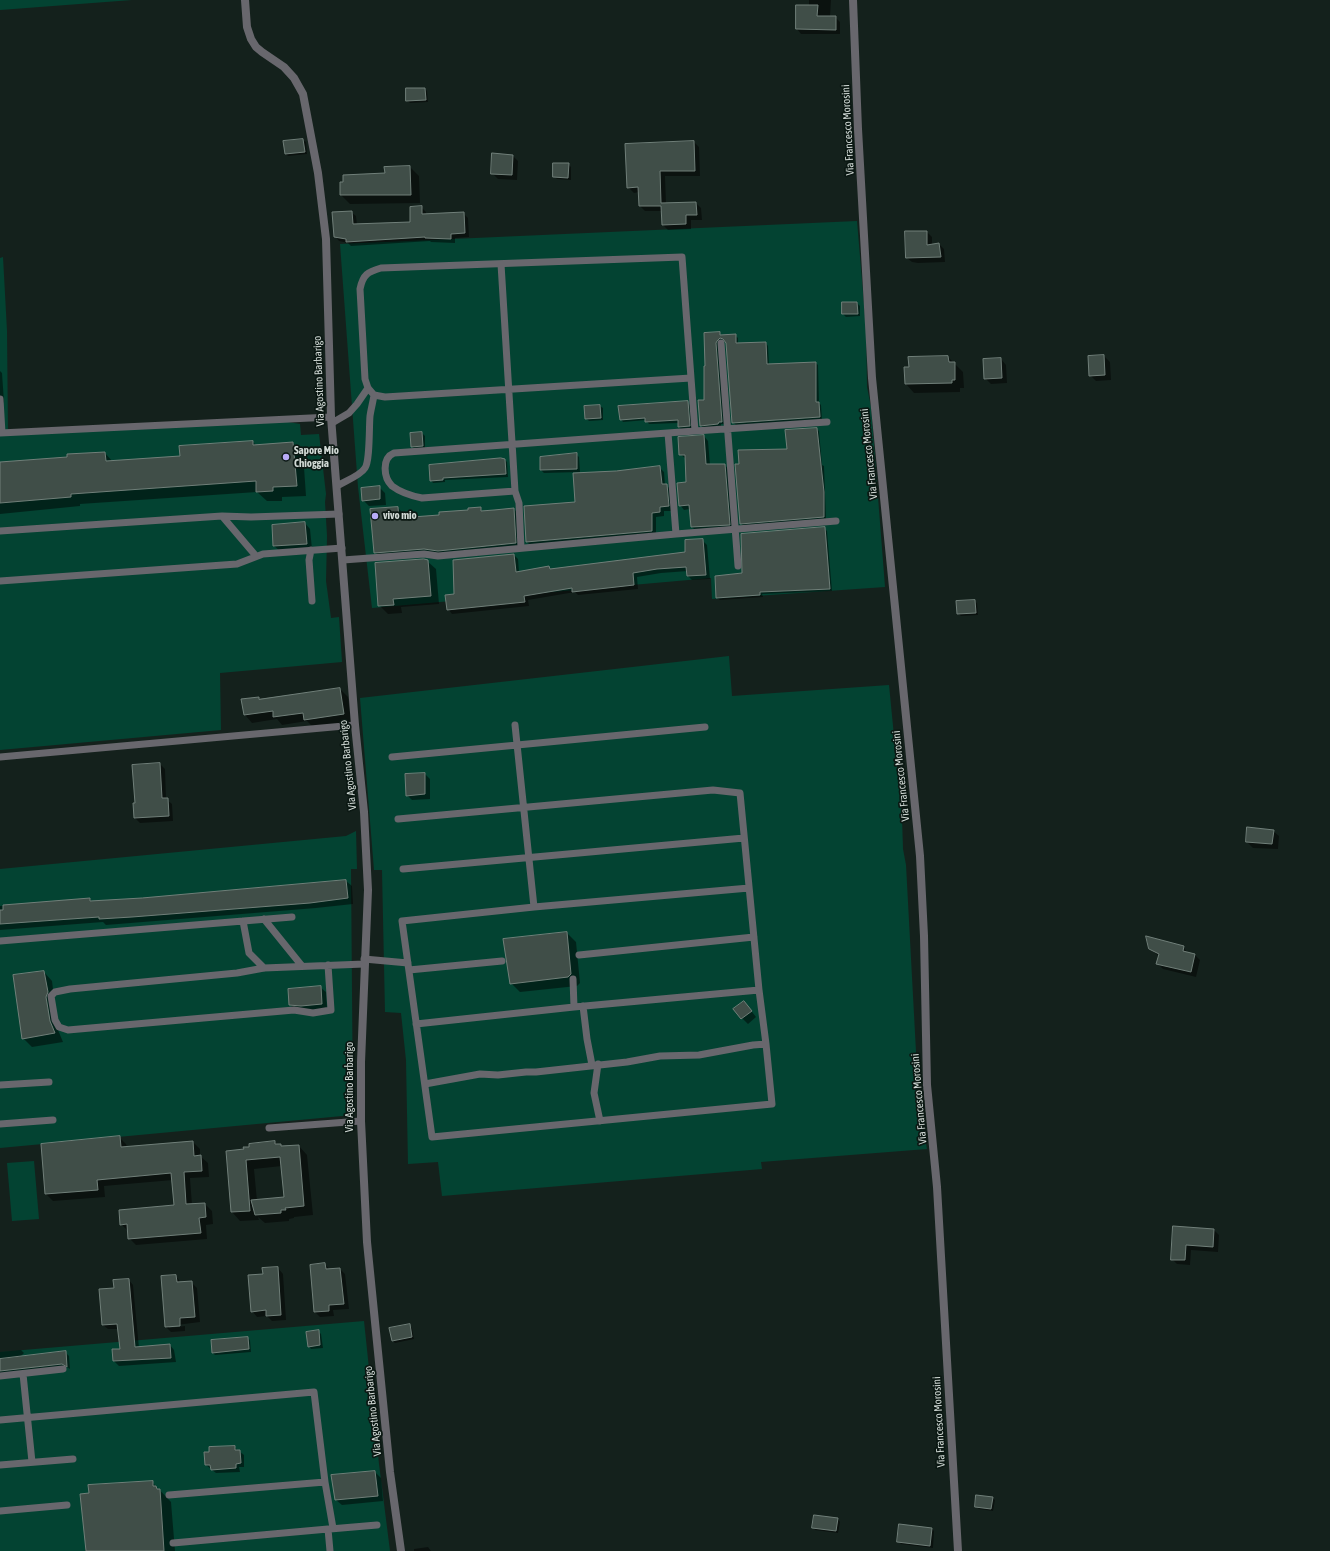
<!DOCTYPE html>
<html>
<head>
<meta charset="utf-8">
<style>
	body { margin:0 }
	canvas { display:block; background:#14211c }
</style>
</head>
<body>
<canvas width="1330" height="1551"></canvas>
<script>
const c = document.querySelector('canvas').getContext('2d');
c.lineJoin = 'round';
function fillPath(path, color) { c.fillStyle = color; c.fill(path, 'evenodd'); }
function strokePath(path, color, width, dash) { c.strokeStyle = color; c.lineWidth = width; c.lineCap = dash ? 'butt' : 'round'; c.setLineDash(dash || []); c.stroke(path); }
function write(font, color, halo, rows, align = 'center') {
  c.font = font + ' "Asap Condensed",sans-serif'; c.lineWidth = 3.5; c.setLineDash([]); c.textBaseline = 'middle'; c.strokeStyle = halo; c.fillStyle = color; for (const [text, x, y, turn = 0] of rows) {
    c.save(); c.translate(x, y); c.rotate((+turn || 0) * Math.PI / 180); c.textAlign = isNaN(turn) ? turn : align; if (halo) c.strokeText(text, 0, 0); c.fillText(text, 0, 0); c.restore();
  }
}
const green = new Path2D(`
	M0,0H132L0,10Z
	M857,221L866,328L867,387L871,407L885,587L712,599L711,578L372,608L358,487L340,244Z
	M3,257L7,331L8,435L282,421L300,424L301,435L319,434L326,494L325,502L327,536L326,581L331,618L339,617L342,662L220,673L221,730L0,750V258Z
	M729,656L732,696L889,685L902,818L903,849L906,865L919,1108L927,1149L761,1162L762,1169L442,1196L438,1162L408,1164L406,1060L401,1013L385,1012L382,870H374L360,698Z
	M356,831L357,869H351L353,1115L0,1148V869L346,836Z
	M34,1161L39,1219L12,1221L7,1163Z
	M364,1321L379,1464L390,1551H0V1352Z`);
const shadow = new Path2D(`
	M809,0H831L830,17H835L840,22V34H801L797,29L809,6Z
	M425,89L427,91L428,102L410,103L407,100Z
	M303,140L306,142L307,154L288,156L286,154Z
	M694,142L699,147L700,176H665L666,204L696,203L701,208L702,220H691V229L668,230L663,225L662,211H645L640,206L639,192L634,193L628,187L626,145Z
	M513,156L518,161L517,180L498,179L492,173Z
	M568,164L571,167V180L557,179L554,176Z
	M410,167L419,176L420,203L350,204L341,195L386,174Z
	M421,207L426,212V215L463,213L468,218L469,237L455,238V243L431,242L430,241L351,246L348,243L339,241L335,236L351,212L356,216L357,225L411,223Z
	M927,232L932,237V245L939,244L944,249L945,262L918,263L912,262L907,258Z
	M857,303L860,306V316L846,317L843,314Z
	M719,333L722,336L735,335L738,338V344L766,343L768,346L769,365L816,363L818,365L819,403L821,405L822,420L736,425L733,422L726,341L723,340L719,343L724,424H721V427L703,428L701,425L705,401V367Z
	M1104,356L1110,362L1111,380L1096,381L1090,375Z
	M948,357L963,372L964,388H960V392L914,393L906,384L905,368Z
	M1001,359L1006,365L1007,383L991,384L985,378Z
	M0,371L2,373L4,402L1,406L0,422Z
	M687,402L690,405L692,429H681L679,427V423L649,424L646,420L623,422L621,419Z
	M600,406L603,408V420L589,421L586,418Z
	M817,429L819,431L822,465L824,466L826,519L743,526L741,523L788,449Z
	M422,433L425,436V448L414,449L412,446Z
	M704,436L708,441L710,465H725L729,470L734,529L696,531L692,527L690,509L684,510L680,505L687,483L686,459L680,454Z
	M253,442L256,445L293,443L303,453L306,496L282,497V501H267L257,492L80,504V506L0,514V463L105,453L113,462L181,457Z
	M576,454L579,457L580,472L544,473L541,470Z
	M505,460L507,462L508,477L445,480V482L433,483L431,480Z
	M659,467L664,472L665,485L671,489L673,511H664V516L656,517V535L531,546L527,542L525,507L576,503L616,472Z
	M379,487L385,493L386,505L369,506L363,500Z
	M398,508L403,513V519L440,515L480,508L483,512L514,509L519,514L520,548L380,557L375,552Z
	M305,523L310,529L312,549L280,551L274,546Z
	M824,528L827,531L832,591L762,594L763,597L720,600L717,598L743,574Z
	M702,540L707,545L710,579L692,580L688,576V571L661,573L637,577L638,589L578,595L575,592L528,600L529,606L452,614L448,609L456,594L514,555L518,559L519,572L549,568L551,570L686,553Z
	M427,561L436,569L439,604L401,607L402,613L388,614L379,605Z
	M974,601L977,603L978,615L961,616L958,613Z
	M340,689L348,697L351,722L313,727L307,721L282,725L277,719L252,723L245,715L258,698L261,700Z
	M160,764L165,769L166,799L172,804L173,821L140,823L135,818L136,804Z
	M425,774L430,779V799L412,800L407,795Z
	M1273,831L1279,836L1278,849L1253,848L1247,842Z
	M346,881L352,886L353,904L316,908L106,925L103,922L0,930V906L90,899L93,902L142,899Z
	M567,933L576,942L580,983L577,986L520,992L511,983Z
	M1183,947L1188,953L1195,955L1200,960L1196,977L1163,969L1158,964L1159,956L1150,949Z
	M44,972L52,981L58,1030L63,1042L32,1047L23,1038Z
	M320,987L326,992L327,1009L296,1011L290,1005Z
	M749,1008L756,1017L748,1024L742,1018Z
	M119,1137L126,1144L127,1148L193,1142L200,1149V1156L208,1163L209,1177L190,1178L192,1205L205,1204L212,1211L213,1224L206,1225L207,1239L136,1245L129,1238V1232L121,1224L175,1206L173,1180L104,1186L105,1197L53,1201L46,1194L42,1145Z
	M274,1142L283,1147L299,1146L307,1155L313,1215L294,1217V1218L289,1219V1221L265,1223L258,1217L259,1220L240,1221L232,1212L227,1152L245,1150ZM282,1166L285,1198L257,1201L254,1169Z
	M1174,1228L1214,1230L1219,1235L1218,1252L1191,1250L1190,1265L1177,1264L1172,1259Z
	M325,1264L330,1270L340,1269L345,1274L349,1309L333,1310L334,1316L320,1317L315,1312Z
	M278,1268L283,1274L286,1320L272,1321L267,1316L257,1317L252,1311L264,1275Z
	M176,1276L181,1283L191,1282L197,1288L200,1322L169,1326V1328L185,1326V1331L171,1332L166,1327Z
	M129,1280L133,1285L139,1348L170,1345L174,1350L176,1362L119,1366L114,1361L121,1349L119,1329H108L103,1325L115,1289Z
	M409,1325L412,1328L414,1339L395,1343L393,1341Z
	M319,1332L321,1334L323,1348L311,1349L309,1346Z
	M247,1338L250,1340L251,1352L215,1355L213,1353Z
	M21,1350L24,1353L20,1357L65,1352L69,1356L70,1369L67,1367L0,1375V1352Z
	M234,1447L244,1455V1467H239L240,1472L216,1473L206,1465Z
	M375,1472L381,1478L383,1501L342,1505L336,1500Z
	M152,1482L171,1502L175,1551H85L90,1494Z
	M992,1498L995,1500L993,1511L979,1509L976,1507Z
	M838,1519L840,1522L838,1533L815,1530L813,1527Z
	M900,1525L932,1529L934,1531L933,1548L901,1544L898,1541Z
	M428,1547L431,1551H414V1549Z`);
const building = new Path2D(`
	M796,5H818L817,16H836V30L796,29Z
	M406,88H425L426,100L406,101Z
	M303,139L305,152L285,154L283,141Z
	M694,141L695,171H660L661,203L696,202L697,215H686V224L662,225L661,206H639L638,187L627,188L625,144Z
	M492,153L513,155L512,175L491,174Z
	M553,163H569L568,178L553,177Z
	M410,166L411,195H340V182H343V175L385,173L384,167Z
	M422,206V214L464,212L465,233L451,234V239L425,238V237L346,242V239L334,237L332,212L352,211L353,224L410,222V207Z
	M905,231H927V245L939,243L941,257L906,258Z
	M842,302H857L858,314H842Z
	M720,332V335L736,334V343L766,342L767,364L816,362V402H819L820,417L732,423L726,343L723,339L720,338L717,341L716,343L722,422H719L718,424L700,426L698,400H704V366H705L704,333Z
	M1104,355L1105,375L1089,376L1088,356Z
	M948,356L949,362H955V380H952V383L905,384L904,367H909L908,357Z
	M1001,358L1002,378L984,379L983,359Z
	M688,401L690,426L678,427V420L645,422V418L620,420L618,406Z
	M600,405L601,418L585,419L584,406Z
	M817,428L824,492V517L740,524L735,464H739L738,450L787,449L785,430Z
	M422,432L423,446L411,447L410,433Z
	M704,435L706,464H725L730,525L691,527L689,505L679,506L677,483L686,482L685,455H679L678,437Z
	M253,441V445L293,442L297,486L273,487V491L256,492V481L71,494V497L0,503V462L67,457V454L105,452L106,461L180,456L179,446Z
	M577,453V469L540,470V457Z
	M501,458L505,459L506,474L443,478V480L430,481L429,465Z
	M660,466L662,484H667L669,506L660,507V512L652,513V531L526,542L524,506L575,502L573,473L616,471Z
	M380,486V499L362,501L361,488Z
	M398,507L399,518L439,515V512L468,510V508L481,507V511L494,510L514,508L516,543L438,551L424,549L374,553L370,509Z
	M305,522L307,544L273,546L272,525Z
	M825,527L830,589L760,592V595L716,598L715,576L742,573L741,534Z
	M703,539L706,575L687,576L686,567L657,569L633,573L634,585L572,592V588L524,596L525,602L447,610L445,595L454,594L453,560L514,554L516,572L549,566L550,569L685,552V540Z
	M424,559L428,560L431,596L393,599L394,605L378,606L375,563Z
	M975,600L976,613L957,614L956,601Z
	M340,688L344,714L304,720L303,713L273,717V711L244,715L241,699L259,697V699Z
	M160,763L162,798H168L169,816L134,818L133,803H135L132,765Z
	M425,773V794L406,796L405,774Z
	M1247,827L1274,830L1272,844L1246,842Z
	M346,880L348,898L310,903L132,917L99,919V917L0,924V910H3V905L90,898V901L142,898Z
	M567,932L571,974L568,977L510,984L503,939Z
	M1146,936L1184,946L1183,951L1195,954L1191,972L1156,964L1159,954L1149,949Z
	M44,971L48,992L46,997L50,1021L55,1033L22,1039L13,975Z
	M321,986L322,1004L301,1006L289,1005L288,989Z
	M744,1001L752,1011L741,1019L733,1009Z
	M120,1136L121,1147L193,1141L194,1156L201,1155L202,1171L184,1172L186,1204L205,1203L206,1217L199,1218L201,1233L128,1239L127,1224L120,1225L119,1210L174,1205L171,1173L97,1180L98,1190L45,1194L41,1144Z
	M275,1141V1144H281V1146L299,1145L304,1206L285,1208L286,1210H281V1213L255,1215L251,1200L284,1197L280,1157L246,1160L250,1211L231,1212L226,1151L244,1149L243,1147H249V1144Z
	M1173,1226L1214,1229L1213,1247L1186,1245L1185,1260H1171Z
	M325,1263L326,1269L340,1268L344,1304L329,1305V1311L314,1312L310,1265Z
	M278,1267L281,1315L266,1316V1310L251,1312L248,1275L263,1274L262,1268Z
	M176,1275L177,1282L192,1281L195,1317L180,1318V1326L165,1327L161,1276Z
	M129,1279L135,1347L170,1344L171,1358L113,1361L112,1349H120L117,1324L102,1325L99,1289L114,1288L113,1280Z
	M410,1324L412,1337L392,1341L389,1328Z
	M319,1330L320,1345L308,1347L306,1332Z
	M248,1337L249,1349L212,1353L211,1340Z
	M66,1351L67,1367L62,1364L0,1371V1359Z
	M235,1446V1450H240L241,1463L236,1464V1468L211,1470L210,1465H205L204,1452H209V1447Z
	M375,1471L378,1496L335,1500L331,1475Z
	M153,1481V1486H156L157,1489H160L164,1551H86L80,1494L89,1493L88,1485Z
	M976,1495L993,1497L991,1509L975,1507Z
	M814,1515L838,1518L836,1531L812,1528Z
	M899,1524L932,1528L930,1546L897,1542Z`);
const lane = new Path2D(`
	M501,264L515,491L519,503L521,548
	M721,343L738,566
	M374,395L368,388L365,379L360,289C363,274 368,272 381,268L682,257L691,378
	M0,399L2,433
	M332,423L349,413L357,404L368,388
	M0,433L331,417
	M337,486C345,481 360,476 365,468C370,461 369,427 370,416C371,409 373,402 374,395L385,397L691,378L695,431
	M515,491L422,498C412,496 400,492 392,486C383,477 382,458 394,453L695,431L827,422
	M222,516L251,517L339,514
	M0,531L222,516L256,556
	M676,534L836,521
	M311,550L309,560L312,601
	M343,560L424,554L438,556L676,534L668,433
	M0,581L237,564L263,554L342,548
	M515,725L534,907
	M0,757L355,725
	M392,757L705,727
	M398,819L713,790L740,793L759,990
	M403,869L744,838
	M264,919L302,966
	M243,921L249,953L264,968
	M0,941L292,917
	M579,955L754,937
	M364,959L408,963
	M328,965L331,1010L313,1013L294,1010L68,1030L59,1027L55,1020L51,996L55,992L70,989L237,973L264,968L364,964
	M409,970L502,961
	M573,979L574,1007
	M583,1006L587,1039L592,1065
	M416,1024L574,1007L759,990L766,1044L772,1104L432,1137L402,921L534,907L749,888
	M598,1064L594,1093L600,1121
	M425,1084L480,1074L498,1075L526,1072H536L627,1062L660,1056L699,1055L753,1045L766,1044
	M0,1085L49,1082
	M0,1124L53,1120
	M269,1128L361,1121
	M23,1374L32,1462
	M0,1376L63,1369
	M0,1420L314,1392L325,1482
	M0,1465L73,1459
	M169,1495L325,1482L333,1528
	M0,1511L67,1505
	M330,1529L377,1525
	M173,1543L328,1529L330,1551`);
const street = new Path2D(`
	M245,0L247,27L251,39L256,47L262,52L284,67L294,78L303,94L318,173L326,239L331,417L355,725L364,812L368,890L361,1062V1121L367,1242L390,1472L401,1551
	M853,0L858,129L872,378L920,856L924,936L927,1085L937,1187L958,1551`);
const markers = [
	[286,457,4,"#b8abf7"],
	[375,516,4,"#b8abf7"]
];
const streetNames = [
	["Via Francesco Morosini",848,130,-93],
	["Via Agostino Barbarigo",319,381,-92],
	["Via Francesco Morosini",869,454,-96],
	["Via Agostino Barbarigo",348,765,-96],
	["Via Francesco Morosini",901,776,-96],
	["Via Agostino Barbarigo",350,1087,-90],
	["Via Francesco Morosini",919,1099,-95],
	["Via Agostino Barbarigo",373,1411,-96],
	["Via Francesco Morosini",939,1422,-93]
];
const poiNames = [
	["Sapore Mio",294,451],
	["Chioggia",294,464],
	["vivo mio",383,516]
];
fillPath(green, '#034332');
fillPath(shadow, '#0007');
fillPath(building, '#404e48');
strokePath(building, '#707f79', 1);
strokePath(lane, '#68676d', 7);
strokePath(street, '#68676d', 8);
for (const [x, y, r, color] of markers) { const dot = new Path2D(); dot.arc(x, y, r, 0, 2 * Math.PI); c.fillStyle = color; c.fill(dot); strokePath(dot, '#0b1813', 1.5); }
write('11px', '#d2dad6', '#0b1813', streetNames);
write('bold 11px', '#d2dad6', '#0b1813', poiNames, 'left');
</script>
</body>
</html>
